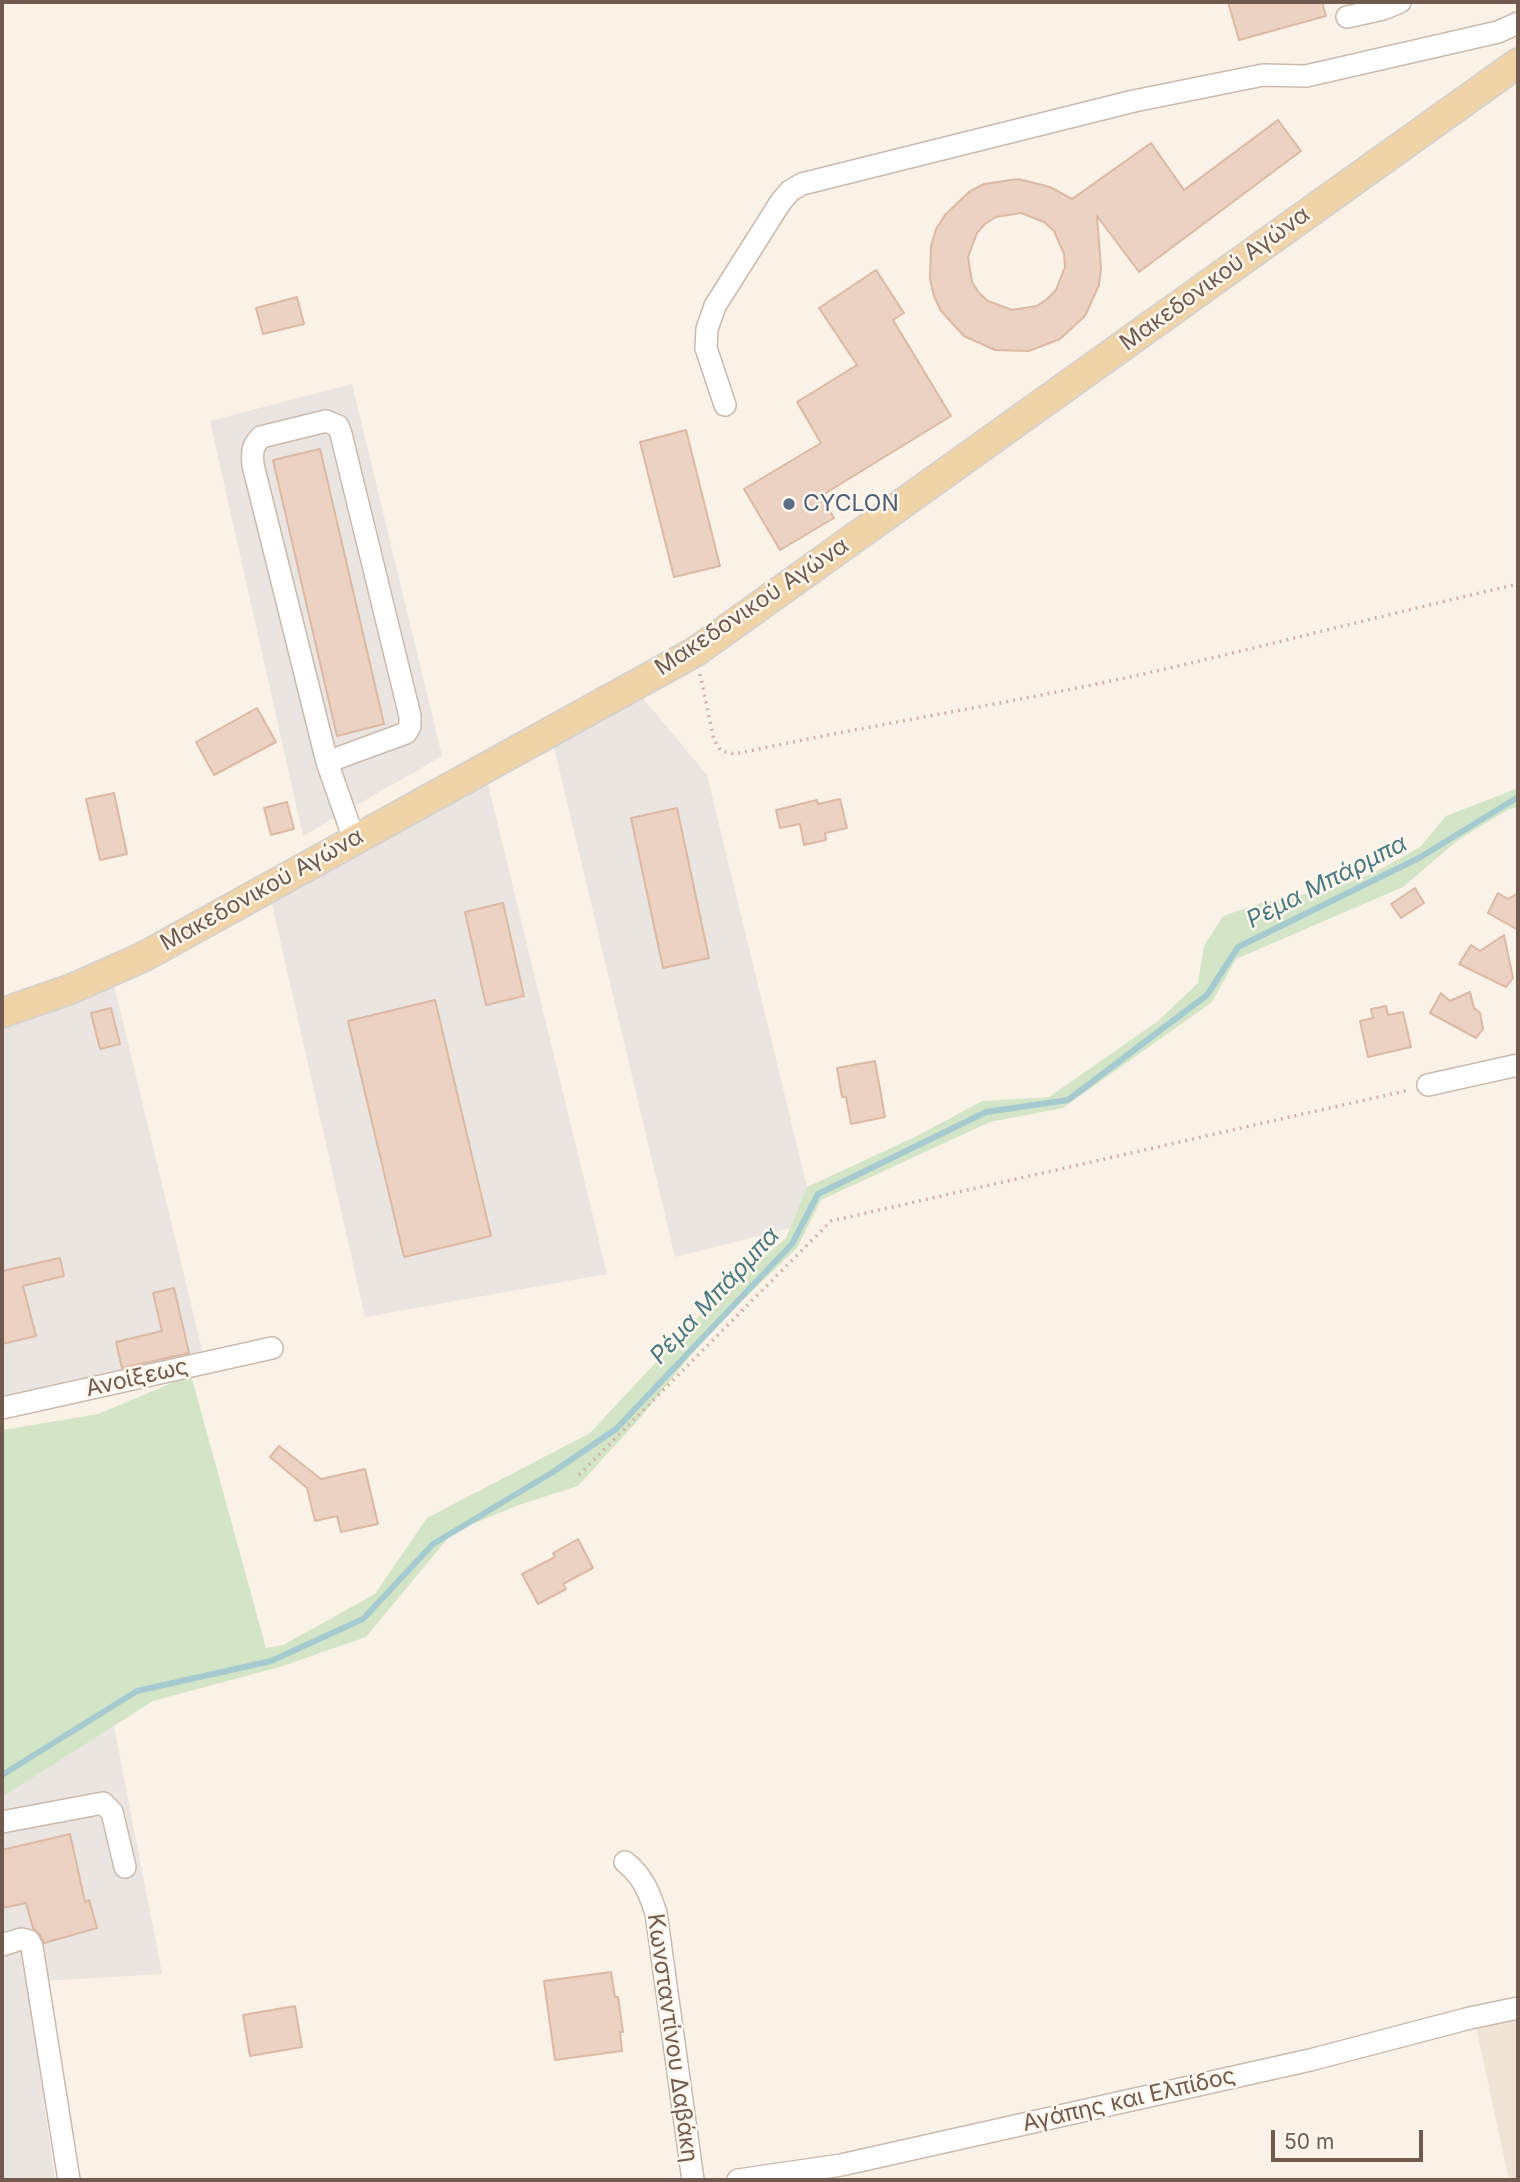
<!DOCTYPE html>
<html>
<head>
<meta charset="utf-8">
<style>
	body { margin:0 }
	#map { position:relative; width:1520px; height:2182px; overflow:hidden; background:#faf2e7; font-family:Inter,sans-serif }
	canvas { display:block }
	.frame { position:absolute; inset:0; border:4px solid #705a4e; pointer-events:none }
	.scale { position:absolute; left:1271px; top:2130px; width:152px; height:32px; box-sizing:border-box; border:4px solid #705a4e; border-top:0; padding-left:9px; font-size:21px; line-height:24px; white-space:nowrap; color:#705a4e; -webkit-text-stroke:5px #fdf6ed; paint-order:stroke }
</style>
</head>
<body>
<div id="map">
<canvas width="1520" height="2182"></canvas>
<div class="frame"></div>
<div class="scale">50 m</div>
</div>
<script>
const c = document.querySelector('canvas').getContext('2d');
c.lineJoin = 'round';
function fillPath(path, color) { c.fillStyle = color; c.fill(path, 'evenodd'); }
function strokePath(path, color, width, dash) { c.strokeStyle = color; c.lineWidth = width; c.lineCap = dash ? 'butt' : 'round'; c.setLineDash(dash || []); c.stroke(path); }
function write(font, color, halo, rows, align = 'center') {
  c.font = font + ' Inter,sans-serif'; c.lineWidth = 5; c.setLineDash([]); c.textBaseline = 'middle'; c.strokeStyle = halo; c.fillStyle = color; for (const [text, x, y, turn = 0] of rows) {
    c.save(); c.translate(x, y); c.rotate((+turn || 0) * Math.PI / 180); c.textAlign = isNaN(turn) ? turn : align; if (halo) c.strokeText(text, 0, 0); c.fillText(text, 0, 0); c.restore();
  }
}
const residential = new Path2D(`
	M1518,2018V2180H1509L1476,2027Z`);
const industrial = new Path2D(`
	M352,384L442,756L303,836L210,421Z
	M642,697L707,775L807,1187L791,1228L675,1257L554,747Z
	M486,776L607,1274L365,1317L272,904Z
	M114,985L203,1354L2,1399V1021Z
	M114,1726L162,1974L27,1982L55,2180H2V1774Z`);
const green = new Path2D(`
	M1518,788V807L1509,809L1458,840L1403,887L1236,959L1212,1002L1063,1108L990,1122L821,1200L797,1248L711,1330L640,1418L578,1486L519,1505L453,1532L366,1637L283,1666L153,1701L2,1797V1430L98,1414L191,1375L266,1648L283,1645L375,1594L427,1518L590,1433L713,1301L786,1238L807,1187L917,1136L982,1101L1049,1097L1158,1021L1198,983L1204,946L1223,916L1261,903L1335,888L1379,870L1420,847L1446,816Z`);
const stream = new Path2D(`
	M2,1775L137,1691L271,1661L363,1619L433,1544L553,1472L616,1429L792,1244L818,1194L986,1112L1068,1100L1207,995L1238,947L1419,858L1518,797`);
const building = new Path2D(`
	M1228,2H1322L1326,16L1239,40Z
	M1278,120L1301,151L1139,272L1097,216L1101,268L1099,285L1085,316L1060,339L1029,351L995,350L964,336L941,311L934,296L930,279L931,246L936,229L945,215L969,192L984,184L1018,179L1050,187L1072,199L1151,143L1184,190ZM1021,213L1044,222L1054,231L1064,254L1065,267L1056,290L1047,299L1037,306L1012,310L988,301L979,293L972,282L968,257L977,233L985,224L996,217Z
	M876,270L904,313L893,320L951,416L821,496L834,518L780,550L744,489L821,443L797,402L857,365L819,308Z
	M297,297L304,324L263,334L256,308Z
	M686,430L720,566L674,577L640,442Z
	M320,449L384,724L337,736L273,460Z
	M257,708L276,742L214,775L196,742Z
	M114,793L127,854L100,860L86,799Z
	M840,799L847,828L825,833L826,840L804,845L800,824L780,828L776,810L817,800L818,804Z
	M287,802L294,829L271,835L264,808Z
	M677,808L709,958L663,968L631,818Z
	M1415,888L1424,903L1401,918L1391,904Z
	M1498,893L1508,899L1518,893V930L1488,913Z
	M503,903L524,996L486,1005L465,912Z
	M1504,935L1513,978L1506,987L1459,964L1471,945L1480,951Z
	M1470,992L1474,1008L1480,1013L1483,1029L1476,1038L1430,1013L1441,993L1450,1001Z
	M435,1000L491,1236L404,1257L348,1021Z
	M1386,1006L1388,1015L1403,1012L1411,1047L1368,1057L1360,1021L1373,1018L1371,1009Z
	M111,1008L120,1044L100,1049L91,1013Z
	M875,1061L885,1117L851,1124L846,1097H842L837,1068Z
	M60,1258L64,1276L23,1286L36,1336L2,1344V1271Z
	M174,1288L189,1353L122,1368L116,1342L162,1331L153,1293Z
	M279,1446L321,1479L365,1469L378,1524L341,1532L337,1516L315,1521L307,1488L270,1457Z
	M578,1539L593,1568L563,1584L566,1589L538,1604L522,1574L555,1557L553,1553Z
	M70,1834L85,1902L89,1900L97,1928L44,1943L40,1935L33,1928L26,1903L2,1908V1850Z
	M611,1972L615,1997H618L623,2032H620L622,2051L555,2060L544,1981Z
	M295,2006L302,2047L250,2056L243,2015Z`);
const path = new Path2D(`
	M700,674L714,740L721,751L735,754C874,724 1014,703 1152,672C1274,644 1396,612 1518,584
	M579,1475L831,1221L1409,1090`);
const minor = new Path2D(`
	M1347,17L1383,9L1400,2
	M725,405L706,348L707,329L715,306L780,203L790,191L802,184L1134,101L1263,75L1306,76L1498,32L1518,23
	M327,762L406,733L410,726V716L341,434L338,426L326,421L261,437C252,446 252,452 253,465L327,762L354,839
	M1428,1085L1518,1065
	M2,1408L272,1348
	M2,1822L103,1803L112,1812L125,1867
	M625,1862C643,1876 649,1892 656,1913L693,2180
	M2,1945L21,1939L29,1941L32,1947L69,2180
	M738,2180L841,2165L1310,2060L1470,2018L1518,2008`);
const major = new Path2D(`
	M2,1013L71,989L143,957L695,652L1518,63`);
const markers = [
	[789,504,7,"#5c6f8a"]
];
const streetNames = [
	["Μακεδονικού Αγώνα",1215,279,-36],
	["Μακεδονικού Αγώνα",752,607,-34],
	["Μακεδονικού Αγώνα",262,890,-29],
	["Ανοίξεως",137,1378,-13],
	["Κωνσταντίνου Δαβάκη",672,2038,82],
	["Αγάπης και Ελπίδος",1129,2100,-13]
];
const serviceNames = [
	["CYCLON",803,504]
];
const waterNames = [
	["Ρέμα Μπάρμπα",1327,882,-27],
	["Ρέμα Μπάρμπα",715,1296,-47]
];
fillPath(residential, '#f0e4d6');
fillPath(industrial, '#eae5e0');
fillPath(green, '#d4e5c7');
strokePath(stream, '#a5cbd1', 6);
fillPath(building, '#ecd2c2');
strokePath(building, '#dcb9a4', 2);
strokePath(minor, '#cabaae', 24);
strokePath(major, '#d7d1cd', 32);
strokePath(path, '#d0b5a5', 3.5, [2, 5]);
strokePath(minor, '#fff', 21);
strokePath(major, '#f0d4a7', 28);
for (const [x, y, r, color] of markers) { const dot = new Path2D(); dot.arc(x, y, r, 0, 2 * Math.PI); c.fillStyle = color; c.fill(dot); strokePath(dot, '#fdf6ed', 2.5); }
write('23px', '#705a4e', '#fdf6ed', streetNames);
write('23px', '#4e5e75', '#fdf6ed', serviceNames, 'left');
write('italic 24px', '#4b7980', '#fdf6ed', waterNames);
</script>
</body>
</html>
